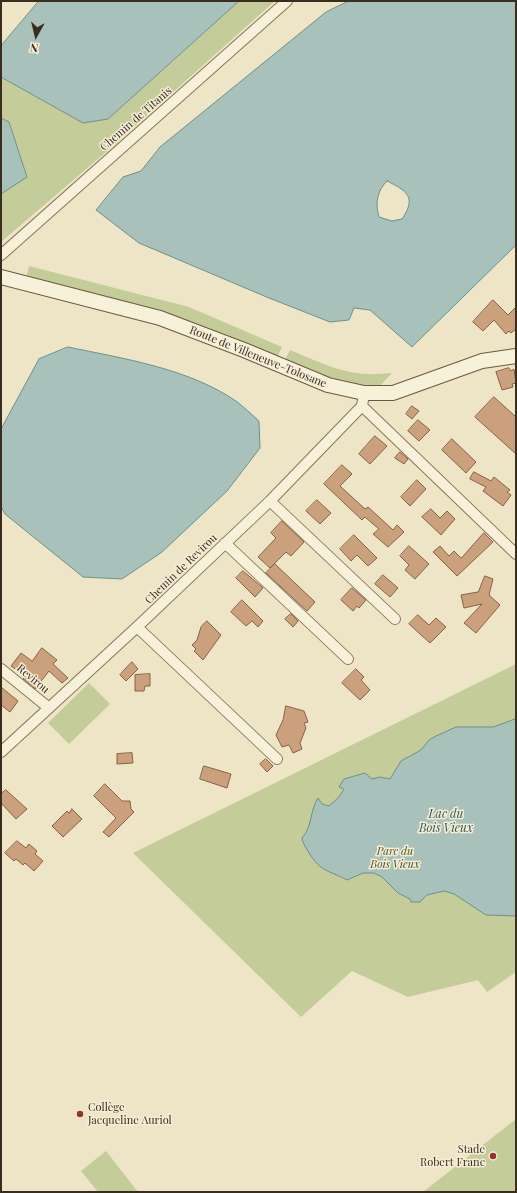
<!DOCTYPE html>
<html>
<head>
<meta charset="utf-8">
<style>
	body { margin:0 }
	#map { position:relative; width:517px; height:1193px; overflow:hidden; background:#eee4c6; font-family:"Playfair Display",serif }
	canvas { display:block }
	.frame { position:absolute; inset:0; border:2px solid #392d20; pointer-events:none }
	.north { position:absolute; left:16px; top:16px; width:40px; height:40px; -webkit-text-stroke:3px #f5edd6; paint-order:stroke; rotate:188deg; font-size:11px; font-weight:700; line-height:16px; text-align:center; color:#392d20 }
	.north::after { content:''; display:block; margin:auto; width:14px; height:18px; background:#392d20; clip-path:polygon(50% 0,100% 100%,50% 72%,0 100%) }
</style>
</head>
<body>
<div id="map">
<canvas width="517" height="1193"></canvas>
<div class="frame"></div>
<div class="north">N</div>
</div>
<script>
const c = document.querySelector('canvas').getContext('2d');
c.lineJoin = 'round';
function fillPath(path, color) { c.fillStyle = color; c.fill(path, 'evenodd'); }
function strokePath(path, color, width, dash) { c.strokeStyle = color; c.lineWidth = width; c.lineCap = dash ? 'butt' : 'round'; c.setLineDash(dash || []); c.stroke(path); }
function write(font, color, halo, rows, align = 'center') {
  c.font = font + ' "Playfair Display",serif'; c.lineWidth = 3; c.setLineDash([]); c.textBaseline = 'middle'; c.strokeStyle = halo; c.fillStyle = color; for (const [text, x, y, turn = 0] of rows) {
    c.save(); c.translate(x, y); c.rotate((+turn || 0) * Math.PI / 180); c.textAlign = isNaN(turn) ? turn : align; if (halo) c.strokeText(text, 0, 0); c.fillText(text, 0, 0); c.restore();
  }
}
const green = new Path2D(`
	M239,1H275L106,152L1,242V194L27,176L9,122L1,118V77L83,123L108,119Z
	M29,266L189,307L282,347L277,358L26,278Z
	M290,350C329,366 349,378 392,373L379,387C346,388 315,373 285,360Z
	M516,664V972L487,992L478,980L408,997L352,971L301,1017L133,853Z
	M89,683L110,704L69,744L48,723Z
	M516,1119V1192H423Z
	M106,1151L138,1192H98L81,1171Z`);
const water = new Path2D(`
	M39,1H239L108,119L83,123L1,77V46Z
	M349,1H516V245L412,347L370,310L354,308L349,320L330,322L269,298L139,243L96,210L123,177L141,171L160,147L326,12ZM387,181C407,191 417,197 402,219L392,221L379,217C375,203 377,191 387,181Z
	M1,118L9,122L27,177L1,194Z
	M68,347C125,359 187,368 236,401C244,407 251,414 259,421L260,448L227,491L162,552L122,579L83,577L5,514L1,507V429L39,359Z
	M516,719V916L486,915L454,894L444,891L427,895L420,902H411L410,899L398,893L382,877L374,873H363L347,880C328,870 321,872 309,853C306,848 303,844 302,838C312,828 310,810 318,798L322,804L329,806L339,797L344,789L339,787L344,779L365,773L372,779L380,777L390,779L401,761L421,750L429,740L436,736L456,727H493Z`);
const building = new Path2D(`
	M493,300L508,315L516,307V329L511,333L509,331L506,334L494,320L483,331L473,322Z
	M509,368L511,371L514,369L516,383L512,384L513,387L502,390L496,372Z
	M494,397L516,417V454L475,417Z
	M412,406L419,411L412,419L406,414Z
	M418,420L430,430L419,441L408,431Z
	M375,436L387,446L370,464L359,454Z
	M452,439L476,462L466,473L442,450Z
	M400,452L408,459L404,464L395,458Z
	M342,465L352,474L340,486L365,509L368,507L393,530L397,525L404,532L388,547L373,534L379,529L365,517L362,520L324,484Z
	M474,472L491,481L494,477L510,490L507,492L511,495L503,506L483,491L486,487L470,479Z
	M417,480L426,489L410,506L401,497Z
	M317,500L331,513L320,524L306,511Z
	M431,509L440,518L447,511L455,519L441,535L422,517Z
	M282,521L304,542L291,556L286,552L270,568L258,557L276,538L271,533Z
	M484,533L493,542L457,576L433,552L440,546L449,556L454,551L461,558Z
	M354,535L377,558L368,566L357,555L351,561L340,549Z
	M409,546L429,564L415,579L405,570L409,565L400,556Z
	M275,564L315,602L307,611L266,573Z
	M243,571L263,588L255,597L236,578Z
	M383,575L398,588L390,597L375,584Z
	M485,576L493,579L489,595L500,605L476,633L464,623L482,604L464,608L461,595L478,592Z
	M352,588L366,600L359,608L357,606L353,611L341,600Z
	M242,600L263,621L258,627L252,621L246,626L231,612Z
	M291,614L298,621L293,627L285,619Z
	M418,615L429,625L436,618L446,627L430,643L409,624Z
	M207,621L221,635L203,660L194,651L196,649L192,645L197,640L201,627Z
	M42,648L57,660L53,664L68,678L62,683L49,671L35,689L23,679L25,676L11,666L21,653L32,661Z
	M132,662L138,669L126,681L120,675Z
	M356,669L364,677L361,680L370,690L360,700L342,683Z
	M150,674V686H145L144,691H135V675Z
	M1,687L18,701L10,712L1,705Z
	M286,706L304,711L308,722L304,723L306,728L300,743L302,749L293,753L289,745L282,747L276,735L283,720Z
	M132,753L133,763L117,764V754Z
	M266,759L273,766L267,772L260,764Z
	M204,766L231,774L227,788L200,779Z
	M105,784L122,801H130L131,809L134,812L109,837L103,832L116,818L94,796Z
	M6,790L27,809L16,819L1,803V794Z
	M72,809L82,819L63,837L52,826L67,811L69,813Z
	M17,841L26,848L29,844L37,851L35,854L43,861L34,871L25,863L23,865L16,859L14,861L5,853Z`);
const street = new Path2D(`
	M1,255L287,1
	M362,406L516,554
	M270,501L395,619
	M225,543L348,659
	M137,627L277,759
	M1,669L49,708
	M1,752L137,627L270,501L362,406L364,393`);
const secondary = new Path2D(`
	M1,277L160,318L244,350L328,385L364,393H393L482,361L516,356`);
const markers = [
	[80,1114,4,"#96322d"],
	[493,1156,4,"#96322d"]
];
const streetNames = [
	["Chemin de Titanis",136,119,-41],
	["Route de Villeneuve-Tolosane",258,357,22],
	["Chemin de Revirou",181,569,-44],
	["Revirou",33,679,40]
];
const parkNames = [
	["Parc du",395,852],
	["Bois Vieux",395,865]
];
const poiNames = [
	["Collège",88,1108],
	["Jacqueline Auriol",88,1121],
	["Stade",485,1150,"right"],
	["Robert Franc",485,1163,"right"]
];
const waterNames = [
	["Lac du",446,814],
	["Bois Vieux",446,828]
];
fillPath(green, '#c4cc9a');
fillPath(water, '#a8c1bb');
strokePath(water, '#6e9089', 1);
fillPath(building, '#cba17d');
strokePath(building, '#876143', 1);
strokePath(street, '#89765c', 12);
strokePath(secondary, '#6b573f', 16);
strokePath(street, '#f8f1da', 10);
strokePath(secondary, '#f8f1da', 14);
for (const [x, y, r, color] of markers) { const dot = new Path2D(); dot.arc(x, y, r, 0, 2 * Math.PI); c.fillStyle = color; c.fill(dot); strokePath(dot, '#f5edd6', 1.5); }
write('11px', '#392d20', '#f5edd6', streetNames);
write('italic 11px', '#475527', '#f5edd6', parkNames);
write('11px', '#392d20', '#f5edd6', poiNames, 'left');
write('italic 12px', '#2f5958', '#f5edd6', waterNames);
</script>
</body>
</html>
